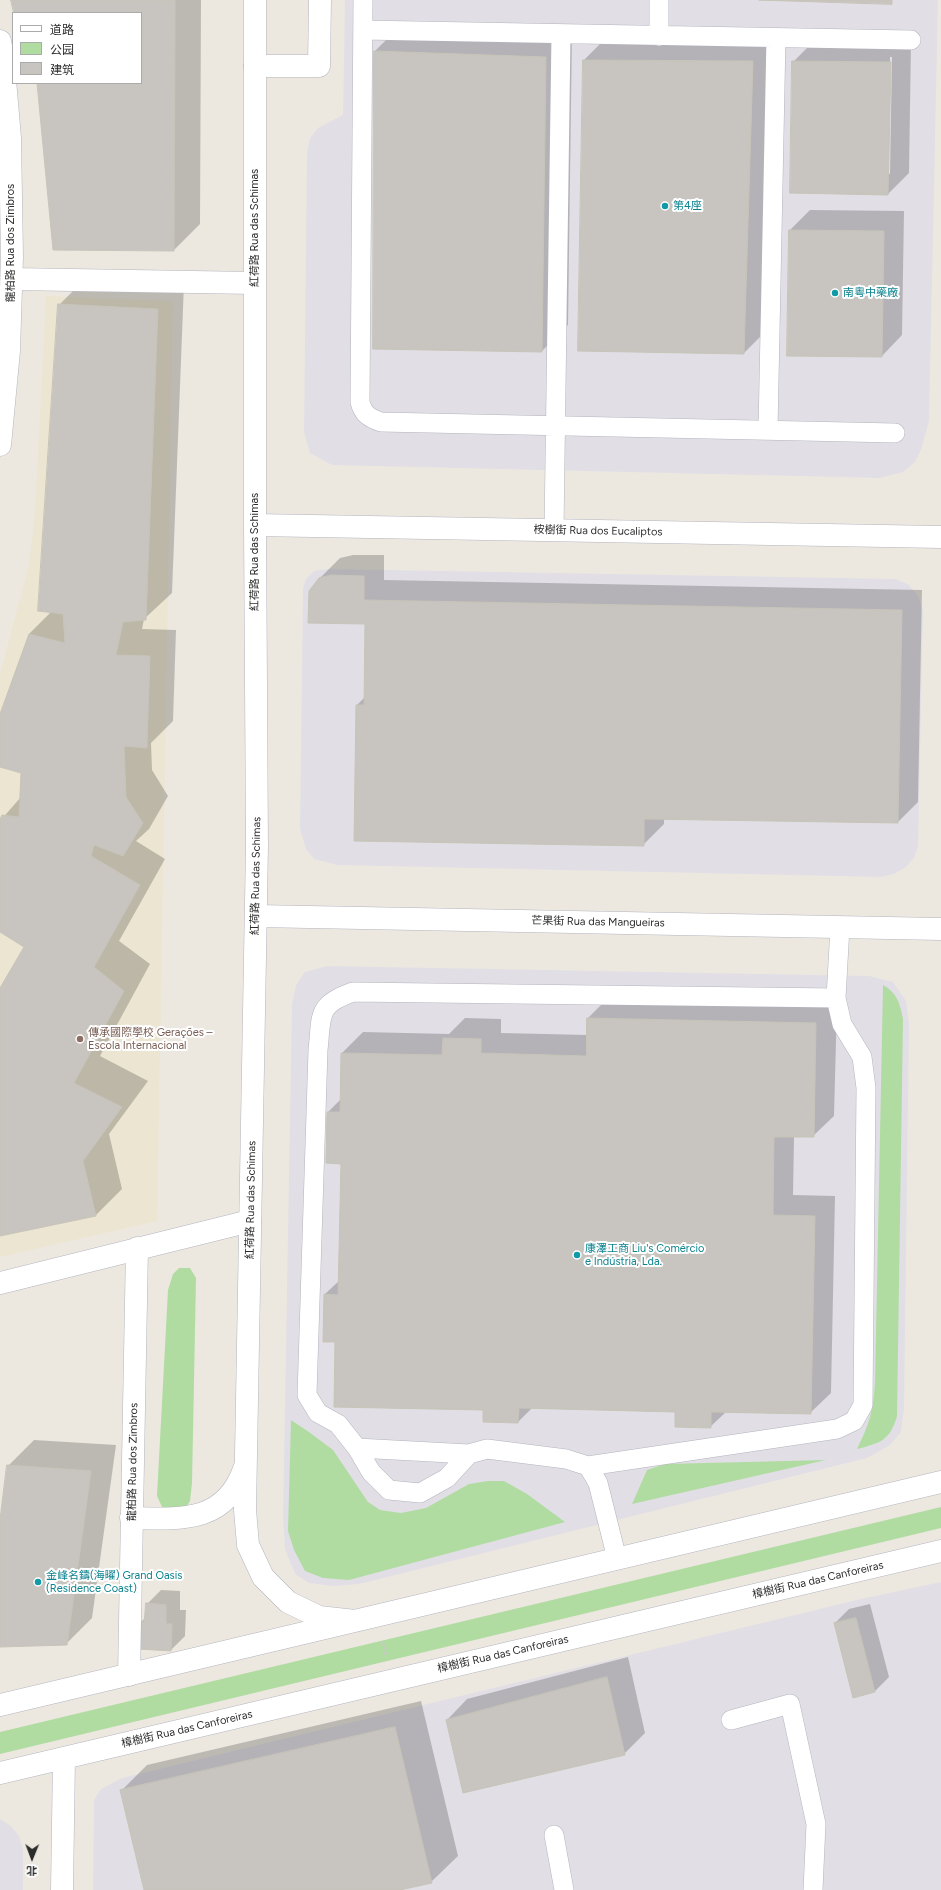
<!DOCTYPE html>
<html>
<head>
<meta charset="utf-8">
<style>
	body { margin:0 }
	#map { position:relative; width:941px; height:1890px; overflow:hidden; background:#ece8e0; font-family:Figtree,"Noto Sans SC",sans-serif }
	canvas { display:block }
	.legend { position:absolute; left:12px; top:12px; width:130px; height:72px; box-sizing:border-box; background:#fff; border:1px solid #ababab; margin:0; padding:5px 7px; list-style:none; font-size:12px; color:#2c2c2c }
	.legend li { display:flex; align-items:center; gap:8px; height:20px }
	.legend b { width:20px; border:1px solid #ababab }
	.north { position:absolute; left:12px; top:1838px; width:40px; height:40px; -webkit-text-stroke:3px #fff; paint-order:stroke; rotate:181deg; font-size:11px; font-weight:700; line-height:16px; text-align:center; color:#2c2c2c }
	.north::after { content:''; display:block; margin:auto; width:14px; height:18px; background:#2c2c2c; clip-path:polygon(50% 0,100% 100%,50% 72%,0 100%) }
</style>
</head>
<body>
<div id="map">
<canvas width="941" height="1890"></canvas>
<ul class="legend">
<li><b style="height:5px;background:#fff"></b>道路</li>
<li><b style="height:11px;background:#b0dca2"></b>公园</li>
<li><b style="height:11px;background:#c8c4bf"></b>建筑</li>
</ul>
<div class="north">北</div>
</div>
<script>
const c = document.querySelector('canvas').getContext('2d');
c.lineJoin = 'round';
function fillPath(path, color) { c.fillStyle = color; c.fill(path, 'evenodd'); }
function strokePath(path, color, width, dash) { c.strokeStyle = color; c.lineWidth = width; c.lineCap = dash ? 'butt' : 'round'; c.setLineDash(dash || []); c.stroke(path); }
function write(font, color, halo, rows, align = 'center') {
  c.font = font + ' Figtree,"Noto Sans SC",sans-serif'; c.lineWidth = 4; c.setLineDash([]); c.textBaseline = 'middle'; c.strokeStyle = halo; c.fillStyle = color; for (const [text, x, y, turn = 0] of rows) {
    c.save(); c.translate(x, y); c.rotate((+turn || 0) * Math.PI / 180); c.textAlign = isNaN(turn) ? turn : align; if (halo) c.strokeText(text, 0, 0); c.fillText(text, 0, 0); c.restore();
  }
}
const industrial = new Path2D(`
	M345,0H938L929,421L921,450L915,462L903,472L880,478L332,465L310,453L304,432L307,153L310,138L318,128L343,115Z
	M329,569L896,579L909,585L918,596L923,610L918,847L914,858L906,867L894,874L881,877L337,865L314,859L306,849L300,829L303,588L306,579L314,571Z
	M327,966L869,976L893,982L906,1001L909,1023L904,1408L901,1432L890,1445L867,1458L359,1584L333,1586L309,1583L295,1574L285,1549L283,1518L292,1004L296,985L305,972Z
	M941,1582V1890H93L94,1800L101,1789L122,1778L861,1599Z
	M0,1819L11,1826L19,1836L23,1849V1890H0Z`);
const education = new Path2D(`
	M46,296L173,301L157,1221L0,1257V674L29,565L35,511Z`);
const green = new Path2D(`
	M883,985C897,993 900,1003 903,1019L897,1416C890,1441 880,1443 857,1449C870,1423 873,1411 875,1382Z
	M179,1268H190L196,1278L192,1483L190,1501L184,1511L163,1509L157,1496L168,1290L173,1274Z
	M291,1420L309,1432L333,1450L368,1502L380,1510L401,1513L426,1508L469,1484L488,1481H504L527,1494L565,1522L349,1580L323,1578L305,1571L294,1550L288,1531Z
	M826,1460L632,1504L647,1470L665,1464Z
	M941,1507V1528L0,1754V1732Z`);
const shadow = new Path2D(`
	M12,0H201L200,224L174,250L38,83H141V13H20Z
	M401,25L572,32L568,325L542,351L375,51Z
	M610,34L779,35L770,327L744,353L584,60Z
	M814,41L911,42L909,173L888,194L791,192L793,62ZM890,57H892L890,174H888Z
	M810,210L904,211L902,335L882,356L790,230Z
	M86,278L184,283L172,593L144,619L142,629L176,630L173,721L151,743L152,770L168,796L149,829L136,841L165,859L119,941L150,964L100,1056L148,1081L109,1134L122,1189L96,1215L0,1235V990L25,946L0,931V821L21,797L22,772L0,766V717L29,634L52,611L59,305Z
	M353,555H384V580L922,590L918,802L898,822L664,818V824L643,845L357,705L365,697L366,623L319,579L340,558Z
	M608,998L837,1003L834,1116L813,1136H794L793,1195L835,1196L831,1393L810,1413L726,1412L710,1427L676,1411L532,1408L518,1422L484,1409L336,1341L325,1294L340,1280L342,1163L327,1162L328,1112L341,1099L342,1053L363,1032L449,1034L465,1018L501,1019V1033L588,1035V1018Z
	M34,1440L116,1445L92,1618L66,1644L0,1646V1528L8,1466Z
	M161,1590L180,1591V1610H186L185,1636L171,1650L141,1622L146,1617L147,1604Z
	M870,1604L889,1677L875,1691L835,1623L849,1609Z
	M628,1657L645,1733L624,1754L463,1792L447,1720L467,1699Z
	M421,1701L458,1856L431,1882L396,1890H145L121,1791L147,1765Z`);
const building = new Path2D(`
	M11,0H175L174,251L53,250L37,83H141V13H14Z
	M759,0H892V4Z
	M374,51L546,57L542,352L373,349Z
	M583,60L753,61L744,354L578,351Z
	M792,61L891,62L888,195L790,193Z
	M789,230L884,231L882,357L787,356Z
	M58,304L158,309L146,620L123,622L116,655L150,656L147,748L124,746L126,797L143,823L123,856L94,845L91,856L140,885L94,967L124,991L74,1083L122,1107L83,1161L96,1216L0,1236V988L24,947L0,932V819L2,815L19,817L21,773L0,767V714L29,634L65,643L63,614L38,611Z
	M332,575L364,576V600L902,610L898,823L644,819V846L354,841L356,705H364L365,624L308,623L309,591L319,578Z
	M587,1018L816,1023L814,1137H774L773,1215L815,1216L811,1414L711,1412V1428L675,1427V1412L519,1408L518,1423L483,1422V1410L334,1407L335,1342H323L324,1294L338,1295L341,1164L326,1163L327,1112H340L341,1053L442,1055L443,1038L481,1039V1053L586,1056Z
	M7,1465L91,1471L67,1645L0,1647V1520Z
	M146,1603L166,1605V1624H172L171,1651L138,1649L140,1621L144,1622Z
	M856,1618L875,1692L853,1698L834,1623Z
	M607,1677L625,1755L463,1793L446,1720Z
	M395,1727L432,1883L400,1890H144L120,1790Z`);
const path = new Path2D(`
	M383,1642L386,1655`);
const service = new Path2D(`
	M363,0L360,402C363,414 369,418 381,422L895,433
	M363,30L911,40
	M659,36V0
	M768,430L776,38
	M554,530L561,34
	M357,1448L469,1454
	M588,1466L837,1429L854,1421L863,1405L866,1088L862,1057L842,1024L836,998L840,927
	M617,1559L598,1483L588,1466L566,1459L487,1449L469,1454L447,1478L420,1493L389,1490L371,1472L357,1448L338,1424L318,1413L307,1395L318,1050C322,1015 316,1005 353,992L836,998
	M731,1720L790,1704L816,1824L813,1890
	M554,1835L564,1890`);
const pedestrian = new Path2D(`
	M0,41L3,57L10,138L12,257L9,351L0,445
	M255,66H319L320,0
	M12,279L254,283
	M0,1283L250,1221
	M129,1675L137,1248`);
const minor = new Path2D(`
	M255,0V525L257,846L245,1510L248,1545L263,1577L288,1602L319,1617L355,1621
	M255,525L941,537
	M256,916L941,929
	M131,1518C179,1519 225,1524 244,1469
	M0,1705L941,1482
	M0,1773L941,1551
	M62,1890L64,1758`);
const markers = [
	[665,206,4,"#0f9aa8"],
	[835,293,4,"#0f9aa8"],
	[80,1039,4,"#8d6e63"],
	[577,1255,4,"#0f9aa8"],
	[38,1582,4,"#0f9aa8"]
];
const cultureNames = [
	["第4座",673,206],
	["南粵中藥廠",843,293],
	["康澤工商 Liu's Comércio",585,1249],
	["e Indústria, Lda.",585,1262],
	["金峰名鑄(海曜) Grand Oasis",46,1576],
	["(Residence Coast)",46,1589]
];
const streetNames = [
	["紅荷路 Rua das Schimas",255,228,-90],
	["龍柏路 Rua dos Zimbros",11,243,-90],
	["桉樹街 Rua dos Eucaliptos",598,531,1],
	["紅荷路 Rua das Schimas",255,552,-90],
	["紅荷路 Rua das Schimas",256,876,-89],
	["芒果街 Rua das Mangueiras",598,922,1],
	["紅荷路 Rua das Schimas",251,1200,-89],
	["龍柏路 Rua dos Zimbros",133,1462,-89],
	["樟樹街 Rua das Canforeiras",818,1580,-13],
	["樟樹街 Rua das Canforeiras",503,1654,-13],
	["樟樹街 Rua das Canforeiras",187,1729,-13]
];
const educationNames = [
	["傳承國際學校 Gerações –",88,1033],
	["Escola Internacional",88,1046]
];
fillPath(industrial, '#e1dfe5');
fillPath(education, '#ebe5d1');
fillPath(green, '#b0dca2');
fillPath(shadow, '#0003');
fillPath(building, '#c8c4bf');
strokePath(building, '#c7c4b9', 1);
strokePath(service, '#b3b4be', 20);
strokePath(pedestrian, '#b3b4be', 23);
strokePath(minor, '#b3b4be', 23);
strokePath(path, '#c8c8c8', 2.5, [3, 2]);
strokePath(service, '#fff', 19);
strokePath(pedestrian, '#fff', 22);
strokePath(minor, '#fff', 22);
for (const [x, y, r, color] of markers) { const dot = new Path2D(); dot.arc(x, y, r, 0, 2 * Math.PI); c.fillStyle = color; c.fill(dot); strokePath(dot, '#fff', 1.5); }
write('11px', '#0d838f', '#fff', cultureNames, 'left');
write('11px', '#2c2c2c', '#fff', streetNames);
write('11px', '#785e54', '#fff', educationNames, 'left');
</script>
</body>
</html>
